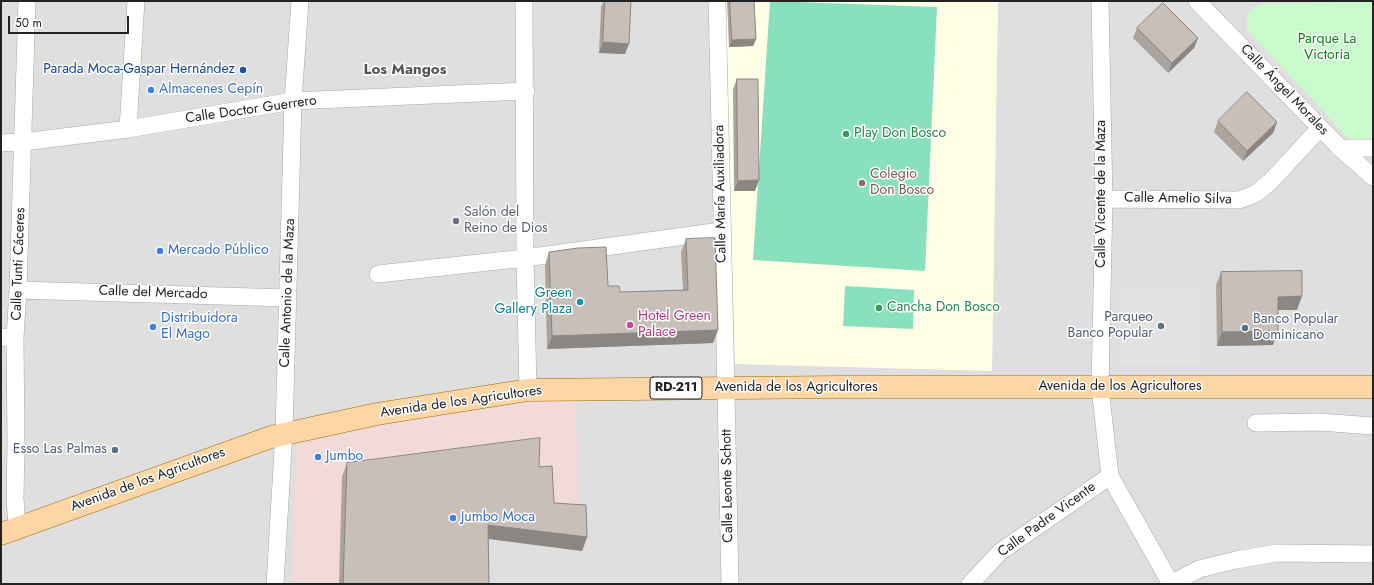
<!DOCTYPE html>
<html>
<head>
<meta charset="utf-8">
<style>
	body { margin:0 }
	#map { position:relative; width:1374px; height:585px; overflow:hidden; background:#f2efe9; font-family:Jost,sans-serif }
	canvas { display:block }
	.frame { position:absolute; inset:0; border:2px solid #222; pointer-events:none }
	.scale { position:absolute; left:8px; top:16px; width:121px; height:18px; box-sizing:border-box; border:2px solid #222; border-top:0; padding-left:5px; font-size:12px; line-height:14px; white-space:nowrap; color:#222; -webkit-text-stroke:3px #fff; paint-order:stroke }
</style>
</head>
<body>
<div id="map">
<canvas width="1374" height="585"></canvas>
<div class="frame"></div>
<div class="scale">50 m</div>
</div>
<script>
const c = document.querySelector('canvas').getContext('2d');
c.lineJoin = 'round';
function fillPath(path, color) { c.fillStyle = color; c.fill(path, 'evenodd'); }
function strokePath(path, color, width, dash) { c.strokeStyle = color; c.lineWidth = width; c.lineCap = dash ? 'butt' : 'round'; c.setLineDash(dash || []); c.stroke(path); }
function write(font, color, halo, rows, align = 'center') {
  c.font = font + ' Jost,sans-serif'; c.lineWidth = 3; c.setLineDash([]); c.textBaseline = 'middle'; c.strokeStyle = halo; c.fillStyle = color; for (const [text, x, y, turn = 0] of rows) {
    c.save(); c.translate(x, y); c.rotate((+turn || 0) * Math.PI / 180); c.textAlign = isNaN(turn) ? turn : align; if (halo) c.strokeText(text, 0, 0); c.fillText(text, 0, 0); c.restore();
  }
}
const residential = new Path2D(`
	M1,1H1373V584H1Z`);
const commercial = new Path2D(`
	M534,399H575L582,551L483,538L484,584H291L296,444L372,425Z`);
const education = new Path2D(`
	M724,1H998L992,371L735,364Z`);
const park = new Path2D(`
	M1373,1V142H1352L1247,30V13L1261,4Z`);
const pitch = new Path2D(`
	M770,1L937,7L925,271L753,260Z
	M845,286L914,290L913,329L843,326Z`);
const parking = new Path2D(`
	M1202,287L1201,365L1120,364V289Z`);
const street = new Path2D(`
	M524,1L525,258L528,390
	M717,1C721,195 727,390 730,584
	M1100,1L1104,199L1100,388L1110,476L1171,584
	M1197,1L1340,148L1373,177
	M128,129L136,1
	M1,143L23,142L128,129L293,101L526,91
	M1340,148H1373
	M1104,199L1239,200L1255,194L1270,182L1320,128
	M378,274L525,258L721,231
	M18,290L288,298
	M1,337L15,338
	M1256,423L1319,422L1373,426
	M17,528L15,498L16,444L15,338L18,290L27,1
	M275,584L284,433L293,101L300,1
	M970,584L1000,552L1110,476
	M1171,584L1199,569L1236,560L1277,553L1373,554`);
const primary = new Path2D(`
	M1,534L271,437L377,414L528,390L840,387H1373`);
const wall = new Path2D(`
	M604,1H631L625,54L599,53L601,7Z
	M727,1H754L756,39L753,46L729,47Z
	M1137,28L1198,38L1194,48L1168,73L1133,38Z
	M737,79L755,191H734L733,89Z
	M1218,121L1277,122L1273,133L1243,161L1214,132Z
	M686,239L713,343L547,349L545,265L549,252L608,286L620,292L683,290L681,252Z
	M1221,272L1297,310H1278L1273,345L1217,346L1216,285Z
	M347,463L539,467L554,503L587,537L582,551L488,539L489,584H339L342,477Z`);
const shadedWall = new Path2D(`
	M1198,38L1194,48L1168,73L1172,63Z
	M756,39L753,46L729,47L732,40Z
	M603,42L629,44L625,54L599,53Z
	M1277,122L1273,133L1243,161L1247,151Z
	M759,180L755,191H734L738,181Z
	M1302,296L1297,310H1273L1278,297Z
	M718,330L713,343L547,349L552,336Z
	M1278,331L1273,345L1217,346L1222,332Z
	M488,525L587,537L582,551L483,538Z`);
const building = new Path2D(`
	M605,1H631L629,44L603,42Z
	M730,1H754L756,39L732,40Z
	M1163,3L1198,38L1172,63L1137,28Z
	M737,79H758L759,180L738,181Z
	M1247,92L1277,122L1247,151L1218,121Z
	M715,238L718,330L552,336L549,252L578,248L606,247L608,286H619L620,292L688,290L686,239Z
	M1302,271V296L1278,297V331L1222,332L1221,272Z
	M540,438L539,467L552,466L554,503L586,505L587,537L488,525L489,584H343L347,463Z`);
const markers = [
	[243,70,4,"#1a4fb4"],
	[151,90,4,"#3f7fe0"],
	[846,134,4,"#2e9e5b"],
	[862,183,4,"#8d6e63"],
	[456,221,4,"#6b7280"],
	[160,251,4,"#3f7fe0"],
	[580,302,4,"#0f9aa8"],
	[879,308,4,"#2e9e5b"],
	[630,325,4,"#d1479c"],
	[1161,326,4,"#5c6f8a"],
	[153,327,4,"#3f7fe0"],
	[1245,328,4,"#5c6f8a"],
	[115,450,4,"#5c6f8a"],
	[318,457,4,"#3f7fe0"],
	[453,518,4,"#3f7fe0"]
];
const shields = [
	[676,388,52]
];
const shieldNames = [
	["RD-211",676,388]
];
const parkNames = [
	["Parque La",1327,40],
	["Victoria",1327,56]
];
const transitNames = [
	["Parada Moca-Gaspar Hernández",235,70]
];
const shopNames = [
	["Almacenes Cepín",159,90],
	["Mercado Público",168,251],
	["Distribuidora",161,319],
	["El Mago",161,335],
	["Jumbo",326,457],
	["Jumbo Moca",461,518]
];
const streetNames = [
	["Calle Ángel Morales",1284,90,46],
	["Calle Doctor Guerrero",251,110,-8],
	["Calle María Auxiliadora",721,194,-91],
	["Calle Vicente de la Maza",1102,194,-90],
	["Calle Amelio Silva",1178,199,1],
	["Calle Tunti Cáceres",19,264,-88],
	["Calle del Mercado",153,293,2],
	["Calle Antonio de la Maza",288,293,-88],
	["Avenida de los Agricultores",1120,387],
	["Avenida de los Agricultores",796,388],
	["Avenida de los Agricultores",461,402,-8],
	["Avenida de los Agricultores",148,480,-20],
	["Calle Leonte Schott",728,486,-91],
	["Calle Padre Vicente",1047,520,-36]
];
const leisureNames = [
	["Play Don Bosco",854,134],
	["Cancha Don Bosco",887,308]
];
const educationNames = [
	["Colegio",870,175],
	["Don Bosco",870,191]
];
const worshipNames = [
	["Salón del",464,213],
	["Reino de Dios",464,229]
];
const cultureNames = [
	["Green",572,294],
	["Gallery Plaza",572,310]
];
const hotelNames = [
	["Hotel Green",638,317],
	["Palace",638,333]
];
const serviceNames = [
	["Parqueo",1153,318],
	["Banco Popular",1153,334],
	["Banco Popular",1253,320,"left"],
	["Dominicano",1253,336,"left"],
	["Esso Las Palmas",107,450]
];
const neighbourhoodNames = [
	["Los Mangos",405,70]
];
fillPath(residential, '#e0dfdf');
fillPath(commercial, '#f2dad9');
fillPath(education, '#ffffe5');
fillPath(park, '#c8facc');
fillPath(pitch, '#88e0be');
fillPath(parking, '#e2e2e2');
strokePath(street, '#a9a9a9', 18);
strokePath(primary, '#a06b00', 23);
strokePath(street, '#fff', 17);
strokePath(primary, '#fcd6a4', 22);
fillPath(wall, '#aba49e');
fillPath(shadedWall, '#8b8681');
fillPath(building, '#c7bfb8');
strokePath(building, '#8b8681', 1);
for (const [x, y, r, color] of markers) { const dot = new Path2D(); dot.arc(x, y, r, 0, 2 * Math.PI); c.fillStyle = color; c.fill(dot); strokePath(dot, '#fff', 1.5); }
for (const [x, y, w] of shields) { const box = new Path2D(); box.roundRect(x - w / 2, y - 11, w, 22, 3); c.fillStyle = '#fff'; c.fill(box); strokePath(box, '#222', 1); }
write('bold 13px', '#222', null, shieldNames);
write('14px', '#0c8416', '#fff', parkNames);
write('14px', '#164399', '#fff', transitNames, 'right');
write('14px', '#366cbe', '#fff', shopNames, 'left');
write('14px', '#222', '#fff', streetNames);
write('14px', '#27864d', '#fff', leisureNames, 'left');
write('14px', '#785e54', '#fff', educationNames, 'left');
write('14px', '#5b616d', '#fff', worshipNames, 'left');
write('14px', '#0d838f', '#fff', cultureNames, 'right');
write('14px', '#b23c85', '#fff', hotelNames, 'left');
write('14px', '#4e5e75', '#fff', serviceNames, 'right');
write('bold 15px', '#555', '#fff', neighbourhoodNames);
</script>
</body>
</html>
